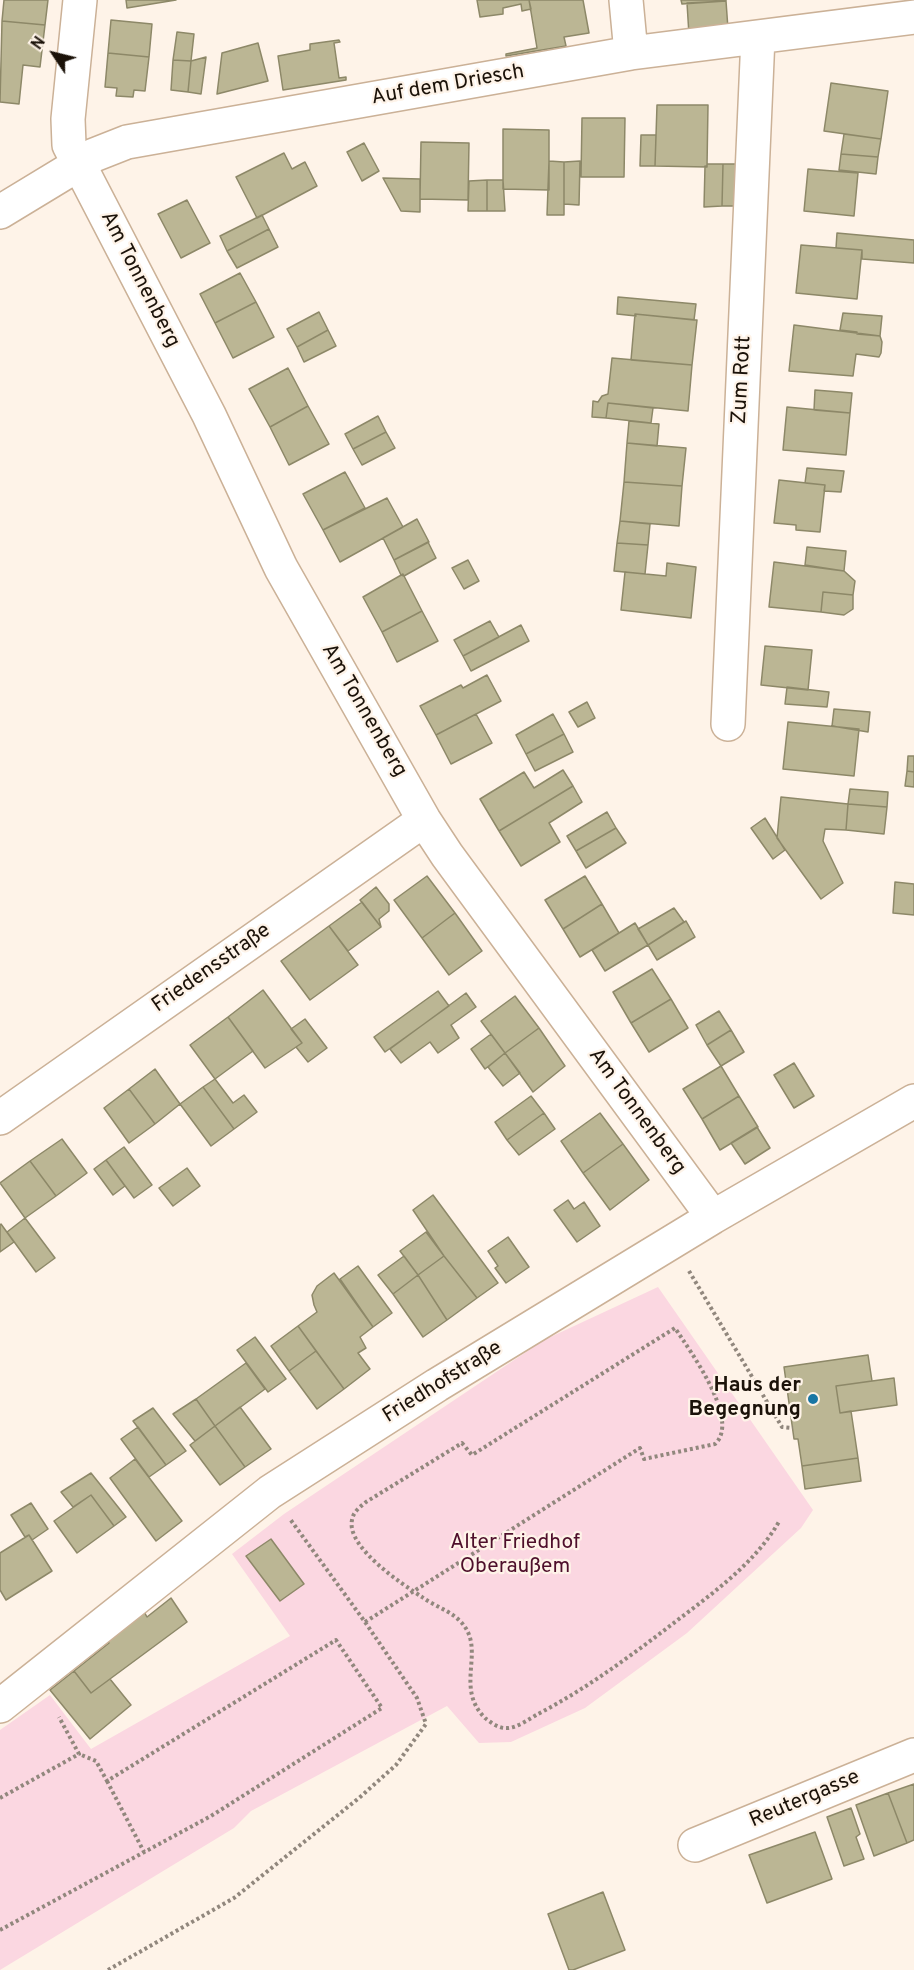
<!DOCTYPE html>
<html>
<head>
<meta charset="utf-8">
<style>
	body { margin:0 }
	#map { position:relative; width:914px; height:1970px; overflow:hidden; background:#fef3e8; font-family:Overpass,sans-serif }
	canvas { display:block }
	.north { position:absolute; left:24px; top:24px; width:60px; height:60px; -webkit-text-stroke:4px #fef3e8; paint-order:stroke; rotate:305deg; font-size:16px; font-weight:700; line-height:24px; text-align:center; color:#1b1209 }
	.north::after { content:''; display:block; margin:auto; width:21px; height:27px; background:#1b1209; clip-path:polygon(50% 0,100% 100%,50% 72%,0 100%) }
</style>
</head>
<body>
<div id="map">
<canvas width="914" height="1970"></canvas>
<div class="north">N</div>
</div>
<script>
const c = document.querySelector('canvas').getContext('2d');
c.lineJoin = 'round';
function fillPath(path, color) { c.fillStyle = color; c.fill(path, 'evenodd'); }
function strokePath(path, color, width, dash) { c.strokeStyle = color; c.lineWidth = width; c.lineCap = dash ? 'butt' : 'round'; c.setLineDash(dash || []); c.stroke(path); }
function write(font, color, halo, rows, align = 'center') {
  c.font = font + ' Overpass,sans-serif'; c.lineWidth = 4.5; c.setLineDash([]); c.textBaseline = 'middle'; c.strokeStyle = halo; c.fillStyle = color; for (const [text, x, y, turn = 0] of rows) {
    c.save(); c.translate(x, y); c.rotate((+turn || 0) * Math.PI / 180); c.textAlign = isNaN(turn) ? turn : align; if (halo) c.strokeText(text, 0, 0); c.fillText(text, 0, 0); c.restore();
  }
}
const green = new Path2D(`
	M658,1287L813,1510L801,1528L687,1633L585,1708L511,1742L479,1743L447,1706L251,1811L234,1828L0,1970V1730L50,1695L91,1749L290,1636L232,1554L284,1514L544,1340Z`);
const building = new Path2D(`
	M4,0H48L45,25L2,21Z
	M126,0H176L127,8Z
	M477,0H529L531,9L522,11L521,4L503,8V14L480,17Z
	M529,0H583L589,33L564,37L566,46L506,56V54L537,48Z
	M681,0H726V1L682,4Z
	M726,1L728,29L689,35L687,3Z
	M111,20L152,24L149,57L108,53Z
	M2,21L45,25L40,67L23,65L19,104L0,102Z
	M177,32L194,34L191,61L173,60Z
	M339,40L340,42L334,43L339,78L346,77V80L283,90L278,56L310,50V44Z
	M258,43L268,81L217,94L222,53Z
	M108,53L149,57L145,91L134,90L133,97L116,96L117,88L105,87Z
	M206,57L201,94L188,92L191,61Z
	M173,60L191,61L188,92L171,90Z
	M831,83L888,91L881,139L824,131Z
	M657,105H708L707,167L655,166Z
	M582,118H625L624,177H581Z
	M503,129L549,130V190L503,189Z
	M844,134L881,139L878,157L841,154Z
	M641,135H656L655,166H640Z
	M421,142L469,143L468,200L420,199Z
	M364,143L379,171L362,181L347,152Z
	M284,153L292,169L305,162L317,186L257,218L236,177Z
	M841,154L878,157L876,174L839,170Z
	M549,161L564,162V215H547Z
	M580,161L579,205L564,204V162Z
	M707,164H723L722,206L704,207L705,166L707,167Z
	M723,164H739L738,206H722Z
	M808,169L858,173L854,216L804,211Z
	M383,178L420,179V212L401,211Z
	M487,180V211H468L469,181Z
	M487,180H503L505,211H487Z
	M187,200L210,243L181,258L158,214Z
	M262,215L269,229L227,251L220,236Z
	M269,229L278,247L237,268L227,251Z
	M837,233L914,240V263L862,259V250L836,248Z
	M801,245L862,250L857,299L796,293Z
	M240,273L256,302L215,323L200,294Z
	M618,297L696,304L694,320L635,314L636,316L617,314Z
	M256,302L274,337L233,358L215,323Z
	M319,312L328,330L297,347L287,329Z
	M843,313L882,316L880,336L857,334V332L840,330Z
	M635,314L697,320L692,365L631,360Z
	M794,325L880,336L882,342L881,353L879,357L856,354L853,376L789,371Z
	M328,330L336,346L304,362L297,347Z
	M612,358L692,365L688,411L608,403L606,418L592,417L593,401L598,402L602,396L608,394Z
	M288,368L308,406L270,427L249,389Z
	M815,390L852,393L850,413L814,410Z
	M608,403L653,408L651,423L606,418Z
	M308,406L329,444L289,465L270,427Z
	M787,407L850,413L846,455L783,450Z
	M378,416L386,432L353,449L345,434Z
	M629,421L659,424L657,446L627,443Z
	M386,432L395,448L362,465L353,449Z
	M627,443L686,448L682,486L624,482Z
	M807,468L844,471L841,492L824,491L825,485L805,483Z
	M345,472L365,508L323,530L303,494Z
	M779,480L825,485L820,532L796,530V525L774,523Z
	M624,482L682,486L679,526L620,521Z
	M387,498L403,527L340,562L323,530Z
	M417,519L429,542L394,560L383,538Z
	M620,521L650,524L648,545L617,543Z
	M428,542L436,558L404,576L401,575L394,560Z
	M617,543L648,545L645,574L614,571Z
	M807,547L846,551L844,571L805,565Z
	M468,560L479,581L464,589L452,568Z
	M774,562L844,571L855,581L853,595L823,592L821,612L769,607Z
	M667,563L696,567L691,618L621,610L625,572L666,576Z
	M403,574L422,611L382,632L363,597Z
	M823,592L853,595V609L844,615L821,612Z
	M422,611L438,641L397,662L382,632Z
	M490,621L499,637L463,656L454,640Z
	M521,625L529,641L471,671L463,656Z
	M765,646L812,650L808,690L761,685Z
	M487,675L501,701L436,735L420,706L461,685L463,688Z
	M787,687L829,692L827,707L785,704Z
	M587,702L595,718L578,727L569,712Z
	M834,709L870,712L868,732L832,726Z
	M476,714L492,743L451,764L436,735Z
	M553,714L564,734L526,754L516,735Z
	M788,722L859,729L854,776L783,769Z
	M564,734L573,752L535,771L526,754Z
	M908,756H914V772L907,771Z
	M563,770L573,786L499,831L480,799L524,772L534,788Z
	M907,771L914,772V787L905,786Z
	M573,786L582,802L549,823L560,842L521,866L499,831Z
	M850,789L888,792L887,807L848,804Z
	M781,797L848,804L846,830L825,829L823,841L843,883L821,899L777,838Z
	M848,804L887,807L884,834L846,830Z
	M607,812L616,828L576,851L567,836Z
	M765,818L785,850L773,859L751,828Z
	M616,828L626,843L586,868L576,851Z
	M427,876L455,913L422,938L394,900Z
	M585,876L602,904L563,929L545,900Z
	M895,882L914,884V915L893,913Z
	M376,887L389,904V911L379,919L381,927L360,900Z
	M362,902L381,927L348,951L329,926Z
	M602,904L619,933L580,957L563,929Z
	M674,908L684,922L648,945L638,929Z
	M455,913L482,951L449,975L422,938Z
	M686,921L695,937L657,960L648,945Z
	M635,923L648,945L605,971L592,950Z
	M329,926L358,965L310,1000L281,961Z
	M652,969L671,999L631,1023L613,992Z
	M263,990L302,1043L265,1068L228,1017Z
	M438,991L449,1006L385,1052L374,1037Z
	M466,993L476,1007L451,1025L459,1038L438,1053L430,1042L401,1063L390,1049Z
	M515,996L539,1028L505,1053L481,1021Z
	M671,999L688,1028L649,1052L631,1023Z
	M719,1011L731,1030L707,1045L696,1025Z
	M228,1017L253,1051L215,1079L190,1045Z
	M305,1019L327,1048L308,1062L296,1047L302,1043L291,1029Z
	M539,1028L565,1066L533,1092L505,1053Z
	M731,1030L744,1052L721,1066L707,1045Z
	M491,1034L505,1053L485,1069L471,1049Z
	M505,1053L520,1073L503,1086L488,1067Z
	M794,1063L814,1096L794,1108L774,1075Z
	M721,1066L739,1096L702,1119L683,1089Z
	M155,1069L180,1104L155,1124L129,1089Z
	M215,1079L233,1103L244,1095L257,1112L234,1129L203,1087Z
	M203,1087L234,1129L211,1146L180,1104Z
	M129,1089L155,1124L129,1143L104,1108Z
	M531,1096L544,1113L507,1140L495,1122Z
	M739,1096L758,1127L720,1150L702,1119Z
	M544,1113L555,1129L519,1155L507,1140Z
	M600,1113L623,1144L583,1173L561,1141Z
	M757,1127L770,1148L745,1164L731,1143Z
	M62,1139L87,1173L56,1196L30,1161Z
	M623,1144L649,1180L610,1210L583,1173Z
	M124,1147L152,1185L134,1198L106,1160Z
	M106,1160L125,1186L113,1195L94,1169Z
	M30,1161L56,1196L25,1218L0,1183Z
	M187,1168L200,1186L173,1206L159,1188Z
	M433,1195L498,1283L477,1298L444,1256L413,1210Z
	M568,1200L574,1209L584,1202L600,1226L577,1242L554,1210Z
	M25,1218L55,1258L36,1272L7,1232Z
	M1,1224L14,1242L0,1252V1225Z
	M426,1232L444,1256L418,1275L400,1251Z
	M508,1237L529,1267L506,1283L495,1268L498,1266L488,1251Z
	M404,1256L418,1275L393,1294L378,1275Z
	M444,1256L477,1298L447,1320L418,1275Z
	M358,1266L392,1313L373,1327L340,1279Z
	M334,1273L373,1327L360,1337L366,1348L358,1353L370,1369L344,1389L298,1326L317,1312L314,1305L312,1295L317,1286Z
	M418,1275L447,1320L423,1337L393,1294Z
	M298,1326L316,1351L289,1371L271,1346Z
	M255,1337L286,1379L268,1392L237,1350Z
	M316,1351L344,1389L317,1409L289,1371Z
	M868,1355L872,1381L836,1386L840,1413L851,1411L858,1458L802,1466L798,1439H794L784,1367Z
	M246,1363L265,1389L215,1426L196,1399Z
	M894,1378L897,1405L840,1413L836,1386Z
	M196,1399L215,1426L195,1441L173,1414Z
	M240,1407L271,1449L245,1467L215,1426Z
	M153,1408L186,1451L166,1465L133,1421Z
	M215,1426L245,1467L220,1485L190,1445Z
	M138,1427L166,1465L149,1477L121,1439Z
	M858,1458L861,1481L805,1489L802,1466Z
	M135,1459L182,1521L156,1541L110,1478Z
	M91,1473L126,1517L114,1526L91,1495L73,1507L61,1492Z
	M91,1495L114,1526L77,1553L54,1521Z
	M31,1503L48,1529L32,1540L29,1535L25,1537L11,1515Z
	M29,1535L52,1571L6,1600L0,1590V1553Z
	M271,1539L304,1584L280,1601L246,1556Z
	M171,1598L187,1622L91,1693L74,1671L109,1643L105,1636L142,1608L147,1617Z
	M74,1671L91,1693L110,1679L131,1705L90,1739L50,1690Z
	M914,1784V1840L907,1843L888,1793Z
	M888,1793L907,1843L874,1856L856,1805Z
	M851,1808L860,1834L856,1837L864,1859L844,1866L827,1817Z
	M815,1832L832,1879L767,1903L749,1855Z
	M603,1892L625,1950L573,1970H569L548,1914Z`);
const path = new Path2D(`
	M689,1271L782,1427L793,1428
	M365,1622L640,1448L644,1459L715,1444C741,1420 690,1351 675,1328L472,1455L462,1443L366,1502C360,1507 353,1512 352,1520C346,1547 402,1584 422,1597C434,1606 449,1610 460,1621C488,1649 453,1686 485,1718C490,1722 498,1728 505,1728C516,1729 529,1719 538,1714C584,1690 625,1660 666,1629C707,1597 754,1566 780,1520
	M107,1781L144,1852
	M0,1798L79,1754L59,1717
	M0,1930L211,1816L382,1708L336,1640L107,1781L96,1761L79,1754
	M108,1970L234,1898L359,1798L396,1765L426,1724L417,1698L365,1622L290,1519`);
const minor = new Path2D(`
	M80,0L68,119L69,145L209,415L281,568L424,820L447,855L713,1217
	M626,0L631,53
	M0,212L94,155L127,142L631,53L914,17
	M728,724L758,37
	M0,1118L424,820
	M0,1706L270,1492L437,1385L713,1217L914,1101
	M695,1845L914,1755`);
const markers = [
	[813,1399,6,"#1976a4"]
];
const streetNames = [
	["Auf dem Driesch",448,86,-10],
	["Am Tonnenberg",139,280,63],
	["Zum Rott",743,380,-87],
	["Am Tonnenberg",363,711,60],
	["Friedensstraße",212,969,-35],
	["Am Tonnenberg",636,1112,54],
	["Friedhofstraße",443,1383,-32],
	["Reutergasse",805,1800,-23]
];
const poiNames = [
	["Haus der",801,1387],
	["Begegnung",801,1411]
];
const parkNames = [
	["Alter Friedhof",515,1544],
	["Oberaußem",515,1568]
];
fillPath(green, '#fbd7e1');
fillPath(building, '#bbb694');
strokePath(building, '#8d8868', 1.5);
strokePath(minor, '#cbb197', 36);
strokePath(path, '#91877d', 4, [3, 3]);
strokePath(minor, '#fff', 33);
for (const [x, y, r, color] of markers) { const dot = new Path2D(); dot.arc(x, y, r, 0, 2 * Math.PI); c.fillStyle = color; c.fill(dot); strokePath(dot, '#fef3e8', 2); }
write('21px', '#1b1209', '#fef3e8', streetNames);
write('bold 21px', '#1b1209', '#fef3e8', poiNames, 'right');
write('21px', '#4e0f2b', '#fef3e8', parkNames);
</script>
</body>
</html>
